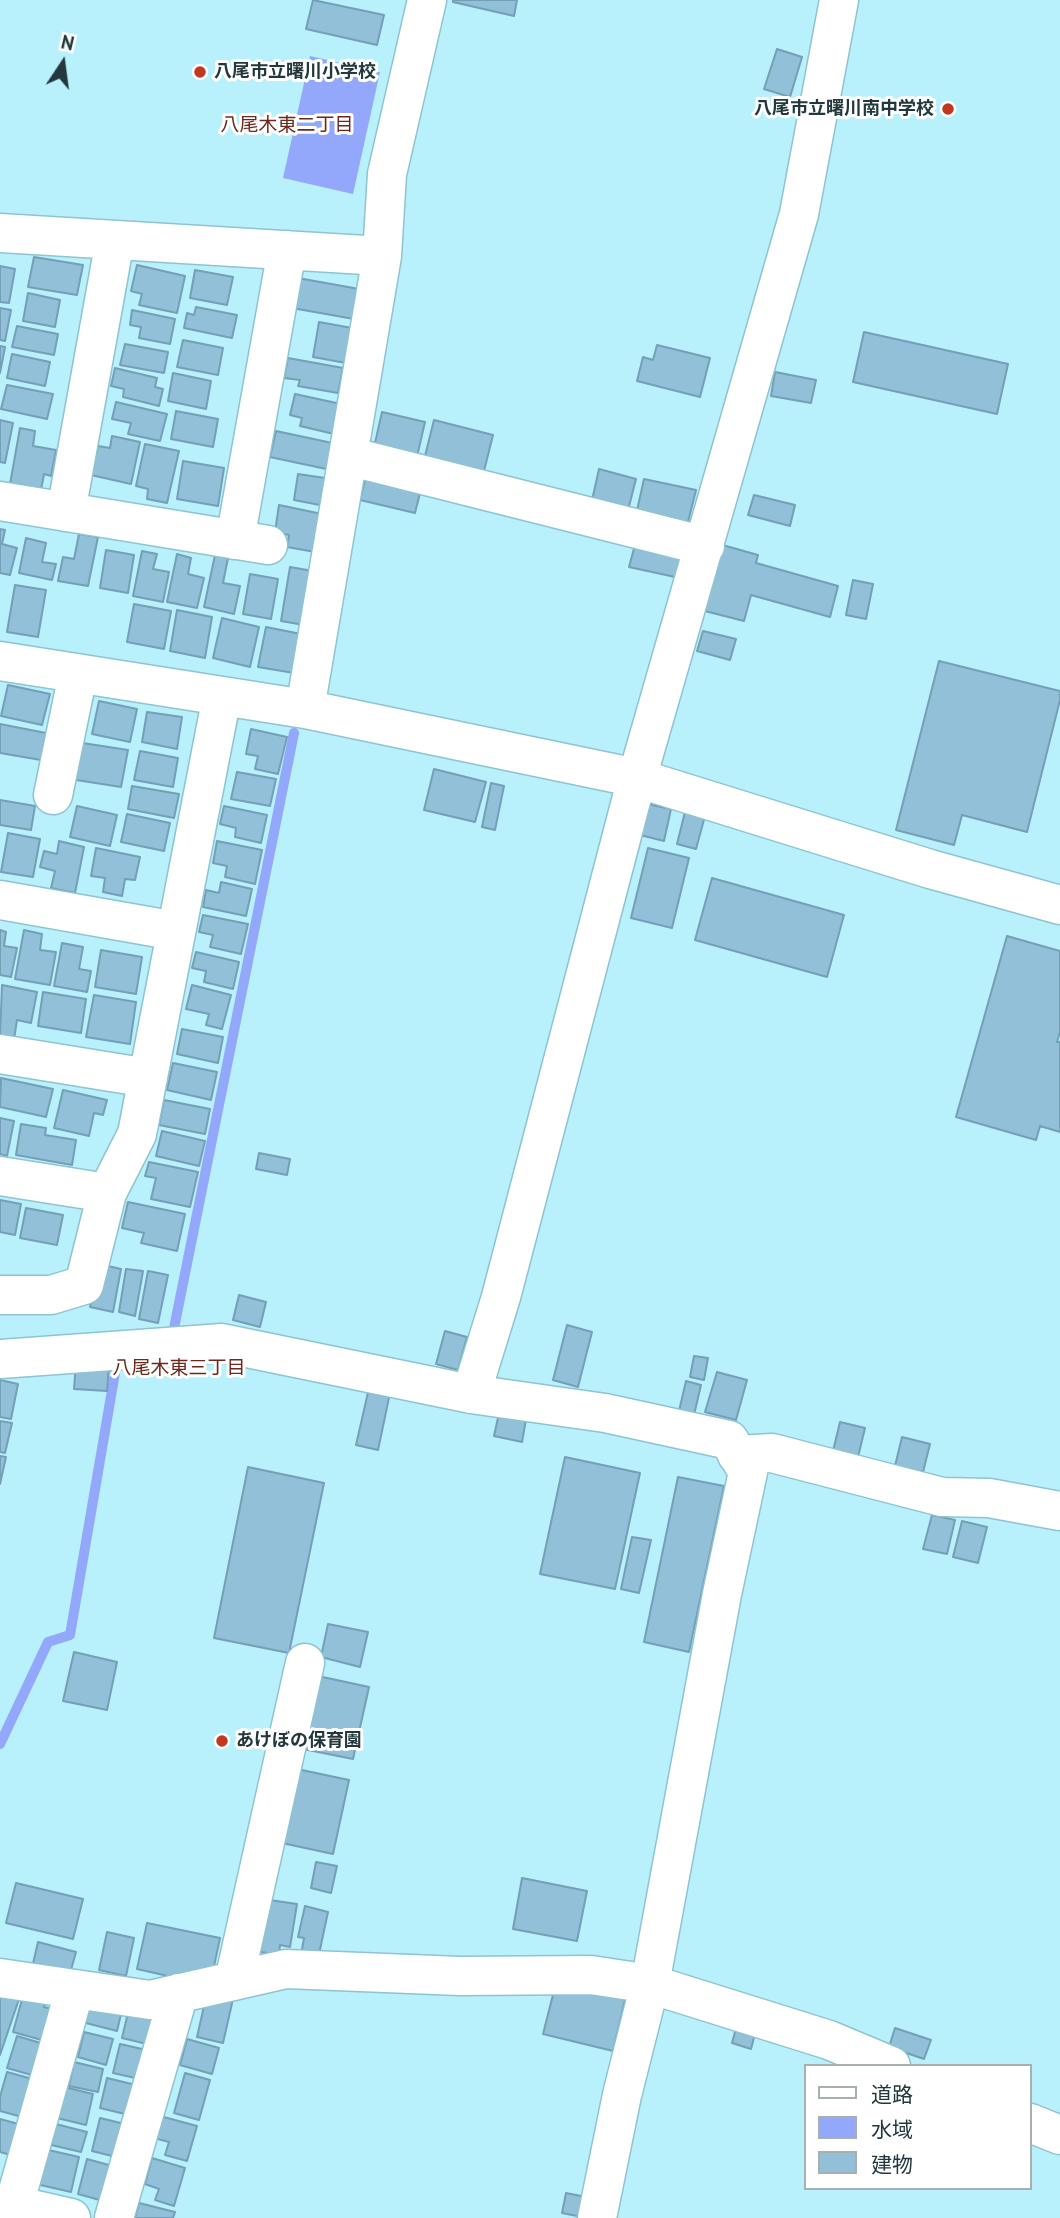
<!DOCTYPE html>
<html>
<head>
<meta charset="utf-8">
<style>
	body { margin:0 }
	#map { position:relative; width:1060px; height:2218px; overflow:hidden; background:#b8f0fc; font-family:"PT Sans","Noto Sans JP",sans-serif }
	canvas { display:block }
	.legend { position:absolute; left:804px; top:2064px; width:228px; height:126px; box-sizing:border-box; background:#fff; border:2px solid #a7afb1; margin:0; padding:9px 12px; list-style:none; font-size:21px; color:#22383d }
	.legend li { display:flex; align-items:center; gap:14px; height:35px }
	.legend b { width:35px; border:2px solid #a7afb1 }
	.north { position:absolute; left:28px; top:28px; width:70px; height:70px; -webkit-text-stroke:5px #fff; paint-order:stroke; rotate:13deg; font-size:19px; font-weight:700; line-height:28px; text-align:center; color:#22383d }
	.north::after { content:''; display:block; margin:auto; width:24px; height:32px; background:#22383d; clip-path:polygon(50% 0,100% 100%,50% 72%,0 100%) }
</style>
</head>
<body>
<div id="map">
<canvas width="1060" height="2218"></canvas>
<ul class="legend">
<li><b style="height:9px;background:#fff"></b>道路</li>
<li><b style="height:19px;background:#93a7fb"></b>水域</li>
<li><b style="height:19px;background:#93c0d9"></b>建物</li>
</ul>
<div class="north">N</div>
</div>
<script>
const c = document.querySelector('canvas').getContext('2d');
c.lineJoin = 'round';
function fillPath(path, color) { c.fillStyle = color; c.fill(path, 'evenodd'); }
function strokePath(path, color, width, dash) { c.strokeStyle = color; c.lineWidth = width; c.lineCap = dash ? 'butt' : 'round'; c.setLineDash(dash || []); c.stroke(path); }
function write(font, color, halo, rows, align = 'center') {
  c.font = font + ' "PT Sans","Noto Sans JP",sans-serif'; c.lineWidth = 6; c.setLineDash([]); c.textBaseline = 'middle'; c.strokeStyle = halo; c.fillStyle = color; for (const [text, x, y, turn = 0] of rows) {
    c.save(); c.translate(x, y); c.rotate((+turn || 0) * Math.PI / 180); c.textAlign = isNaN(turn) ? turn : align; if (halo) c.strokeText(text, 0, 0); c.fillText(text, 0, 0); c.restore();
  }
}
const water = new Path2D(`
	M310,56L380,72L353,194L283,178Z`);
const stream = new Path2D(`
	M172,1338L294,733
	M0,1744L48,1642L70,1635L116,1367`);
const building = new Path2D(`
	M313,0L384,15L377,45L306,29Z
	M453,0H517L514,16L453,2Z
	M777,49L802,57L790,97L764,89Z
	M34,257L83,265L77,295L28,287Z
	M137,265L185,276L177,313L139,305L142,294L131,291Z
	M0,266L15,269L9,303L0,302Z
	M195,270L233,277L227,305L190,298Z
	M298,278L359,289L354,319L292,308Z
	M28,293L60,300L55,327L23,321Z
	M196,307L237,315L232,338L184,328L187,313L194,315Z
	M0,308L11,310L5,341L0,340Z
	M132,310L175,319L170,344L139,338L141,327L130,325Z
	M319,322L352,328L346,363L313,357Z
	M17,326L58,334L54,355L12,347Z
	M864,332L1008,364L997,414L853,382Z
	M183,340L223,348L218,375L177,367Z
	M125,344L168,352L164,373L120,365Z
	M657,345L710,358L700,397L637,381L643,357L653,360Z
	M0,346L5,347L0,373Z
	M12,354L50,362L45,386L7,378Z
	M288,358L343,368L338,393L298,386L300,380L284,378Z
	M115,368L157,378L155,387L163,389L159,406L123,397L124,389L111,386Z
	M775,372L816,380L811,403L771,396Z
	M173,373L211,381L206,409L168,401Z
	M7,385L53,394L47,419L1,409Z
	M295,394L341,404L334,434L300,426L302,418L290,415Z
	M116,402L167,414L160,441L128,434L131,423L112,419Z
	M176,411L218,419L213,447L171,439Z
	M382,412L425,422L416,461L373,452Z
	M0,420L13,423L5,463L0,462Z
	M434,420L493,435L484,471L425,456Z
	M20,428L35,431L33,446L56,450L51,476L44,474L41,490L10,484Z
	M276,431L337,444L331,470L270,457Z
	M112,436L140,442L131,484L91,475L98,446L110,448Z
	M145,444L179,451L167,503L147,499L148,489L136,486Z
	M183,461L224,468L218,506L177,499Z
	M599,469L636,479L627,514L591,505Z
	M367,472L422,485L415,513L360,500Z
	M298,474L325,478L320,505L294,500Z
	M644,479L696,490L687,526L636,515Z
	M754,495L795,505L790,526L748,515Z
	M279,505L322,514L315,552L287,547L289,535L275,532Z
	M0,529L5,530L2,544L17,548L10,575L0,573Z
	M79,534L98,537L88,586L58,581L63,557L74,559Z
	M26,538L46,543L42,562L56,564L52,580L19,573Z
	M636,541L682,552L675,577L629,567Z
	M719,544L758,555L756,563L838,586L830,617L751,595L744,621L701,610Z
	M106,550L134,555L128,593L100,588Z
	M142,551L157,554L153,569L169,572L163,602L133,596Z
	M177,554L191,558L188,574L204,578L197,608L167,602Z
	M215,555L228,558L223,583L240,586L234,614L204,607Z
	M290,567L313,571L304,625L281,621Z
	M250,574L278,579L271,619L243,614Z
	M853,580L873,584L866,619L846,615Z
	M15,585L46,590L38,637L7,632Z
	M134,604L171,611L164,649L127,642Z
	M177,610L212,617L205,658L170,651Z
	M222,618L259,627L250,667L213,658Z
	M266,627L301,634L294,673L258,667Z
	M703,631L736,639L730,660L697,651Z
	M939,661L1060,691V700L1027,832L962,815L954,845L896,830Z
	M8,685L50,694L42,725L1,716Z
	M99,701L137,709L130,742L92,734Z
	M147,712L182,717L177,749L142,742Z
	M0,724L46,733L41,760L0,753Z
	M251,729L287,737L278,774L255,769L258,756L246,754Z
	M76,742L128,750L121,787L70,779Z
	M140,751L178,758L173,787L134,780Z
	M434,769L486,782L475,822L424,810Z
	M237,772L276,779L270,806L231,799Z
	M491,783L504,786L495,830L482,827Z
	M132,786L179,794L174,818L128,809Z
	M0,800L35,806L31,830L0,825Z
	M647,804L671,809L664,841L640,835Z
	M77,806L117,815L110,846L70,837Z
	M224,806L267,815L261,843L235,837L236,828L220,824Z
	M685,812L705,816L696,849L677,844Z
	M127,814L170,823L164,851L121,842Z
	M8,833L40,839L33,877L1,872Z
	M59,841L84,847L75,893L51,888L55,871L40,867L44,851L57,854Z
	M217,841L262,850L255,884L225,877L227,866L213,863Z
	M96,848L140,857L135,880L125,879L122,896L103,892L105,878L91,876Z
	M648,848L689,858L672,928L631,918Z
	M712,878L844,915L827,977L695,940Z
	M221,882L252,889L246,916L203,907L206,890L219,893Z
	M203,915L248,924L241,954L210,947L213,935L199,932Z
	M0,930L6,932L4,946L17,948L11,977L0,975Z
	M24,930L42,934L40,950L56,952L50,985L15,979Z
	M1007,936L1060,951V1032L1057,1042H1060V1132L1040,1126L1036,1140L956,1117Z
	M62,943L83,947L79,969L91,971L87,992L54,986Z
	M101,950L142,957L136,994L95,987Z
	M196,952L239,962L233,989L204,982L206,971L192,968Z
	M2,985L37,992L31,1023L17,1020L14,1039L0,1036Z
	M192,985L231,995L222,1029L206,1025L209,1014L186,1009Z
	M43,992L86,999L81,1033L38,1026Z
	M94,995L136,1002L130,1044L86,1037Z
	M182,1029L223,1037L218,1063L177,1054Z
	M173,1063L217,1072L211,1100L167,1090Z
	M1,1078L53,1089L46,1117L0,1107Z
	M63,1090L107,1100L103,1115L94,1113L89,1136L54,1128Z
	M164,1100L210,1109L205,1134L159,1125Z
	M0,1118L14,1121L7,1156L0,1154Z
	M21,1124L46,1128L45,1135L76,1140L72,1165L16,1155Z
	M162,1131L205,1141L199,1166L156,1156Z
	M259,1153L290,1159L287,1175L256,1169Z
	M149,1162L198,1172L190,1207L151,1199L156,1178L145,1176Z
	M0,1200L21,1204L15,1235L0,1232Z
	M128,1202L185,1214L177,1251L141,1243L144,1233L122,1228Z
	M26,1208L63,1215L57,1245L20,1238Z
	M99,1264L121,1269L113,1312L90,1307Z
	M126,1269L143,1271L135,1316L119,1312Z
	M148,1271L168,1275L158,1323L139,1319Z
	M239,1295L266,1302L260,1327L233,1320Z
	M567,1325L592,1332L578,1387L553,1380Z
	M445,1331L467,1337L458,1370L436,1364Z
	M694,1356L708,1358L704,1380L690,1377Z
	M76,1364L109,1366L107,1391L74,1389Z
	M717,1372L747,1380L736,1420L705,1412Z
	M0,1380L18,1384L11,1419L0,1417Z
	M686,1381L701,1385L694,1415L679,1411Z
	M369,1388L390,1393L378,1450L356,1445Z
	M499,1413L526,1419L522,1442L494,1436Z
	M0,1421L12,1423L5,1453L0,1452Z
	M840,1422L865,1428L858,1457L833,1451Z
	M902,1437L930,1444L923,1472L895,1466Z
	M0,1456L6,1457L0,1484Z
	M565,1457L640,1473L615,1589L540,1574Z
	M248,1467L324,1483L289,1653L214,1638Z
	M678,1477L724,1486L689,1652L644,1642Z
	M932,1515L955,1520L947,1554L923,1549Z
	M962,1521L987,1527L978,1563L953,1557Z
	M632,1537L651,1540L639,1593L621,1589Z
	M328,1624L368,1632L360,1667L321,1657Z
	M74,1652L117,1662L107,1710L63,1701Z
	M318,1676L369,1687L353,1759L303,1749Z
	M297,1769L349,1780L333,1854L282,1843Z
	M316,1862L337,1866L331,1893L311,1888Z
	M522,1878L587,1891L577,1941L513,1929Z
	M16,1883L83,1899L73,1939L6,1923Z
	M263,1899L297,1904L290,1947L280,1945L279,1955L255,1951Z
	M305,1906L328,1912L318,1959L301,1955L304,1938L298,1937Z
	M147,1923L220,1938L213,1971L168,1976L137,1969Z
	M107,1932L134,1938L126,1976L99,1970Z
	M38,1942L76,1952L69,1977L32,1968Z
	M556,1983L625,2000L613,2051L543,2034Z
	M25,1989L47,1995L44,2007L58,2010L49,2042L13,2032Z
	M0,1992L19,1999L0,2055Z
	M207,1993L233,1999L223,2043L197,2037Z
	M88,1997L123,2006L117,2031L82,2022Z
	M130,2004L155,2010L147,2044L122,2038Z
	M738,2021L757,2026L751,2049L732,2043Z
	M895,2028L931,2040L924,2059L889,2047Z
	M84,2032L113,2039L106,2065L78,2057Z
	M17,2036L44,2044L35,2076L7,2068Z
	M187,2039L219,2048L212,2074L180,2065Z
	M120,2044L151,2051L144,2080L113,2073Z
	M74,2062L103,2069L98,2092L69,2086Z
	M7,2072L36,2080L26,2118L0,2111V2097Z
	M185,2073L210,2080L199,2120L174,2113Z
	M107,2078L136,2085L129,2115L100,2108Z
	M64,2087L93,2094L86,2125L57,2118Z
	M160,2116L197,2126L187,2161L165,2155L169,2142L154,2138Z
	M100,2118L129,2125L112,2156L92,2151Z
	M0,2119L22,2125L14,2156L0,2152Z
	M52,2123L87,2132L81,2152L47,2144Z
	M44,2149L79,2157L71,2192L36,2184Z
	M152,2158L185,2168L174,2206L155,2200L159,2189L145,2184Z
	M87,2159L116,2167L107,2202L78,2194Z
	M566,2193L586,2197L582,2217L562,2213Z
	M139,2203L175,2212L173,2218H135Z`);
const minor = new Path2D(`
	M0,233L382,256
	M348,456L705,546
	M0,501L268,545
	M66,512L115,240
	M235,540L287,250
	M0,661L305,709L637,778L930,869L1060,905
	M305,709L382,256L387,174L427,0
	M53,795L78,674
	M0,900L176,931
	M0,1054L148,1078
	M0,1176L107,1193
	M0,1295H51L84,1285L107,1193L137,1134L222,696
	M0,1359L222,1343L471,1394L605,1413L729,1440L748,1472L722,1594L650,1984L622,2095L597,2218
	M471,1394L501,1297L637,778L799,214L839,0
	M737,1455L772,1453L942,1497L989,1498L1060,1511
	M0,1978L150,2000L286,1969L460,1976L591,1975L650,1984L829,2040L891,2066
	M234,1981L305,1663
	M1030,2123L1060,2135
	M71,2218L14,2205L75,1989
	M114,2218L179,1993`);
const markers = [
	[200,72,7,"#c3381d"],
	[948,109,7,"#c3381d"],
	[222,1741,7,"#c3381d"]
];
const poiNames = [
	["八尾市立曙川小学校",214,72],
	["八尾市立曙川南中学校",934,109,"right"],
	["あけぼの保育園",236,1741]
];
const neighbourhoodNames = [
	["八尾木東二丁目",287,126],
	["八尾木東三丁目",179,1369]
];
fillPath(water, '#93a7fb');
strokePath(stream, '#93a7fb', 10);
fillPath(building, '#93c0d9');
strokePath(building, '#739fb7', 2);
strokePath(minor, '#8ec4d0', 41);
strokePath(minor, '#fff', 38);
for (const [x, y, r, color] of markers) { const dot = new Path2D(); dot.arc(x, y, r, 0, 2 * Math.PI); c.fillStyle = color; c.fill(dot); strokePath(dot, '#fff', 2.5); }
write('bold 18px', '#22383d', '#fff', poiNames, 'left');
write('19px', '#6c281b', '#fff', neighbourhoodNames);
</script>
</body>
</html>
